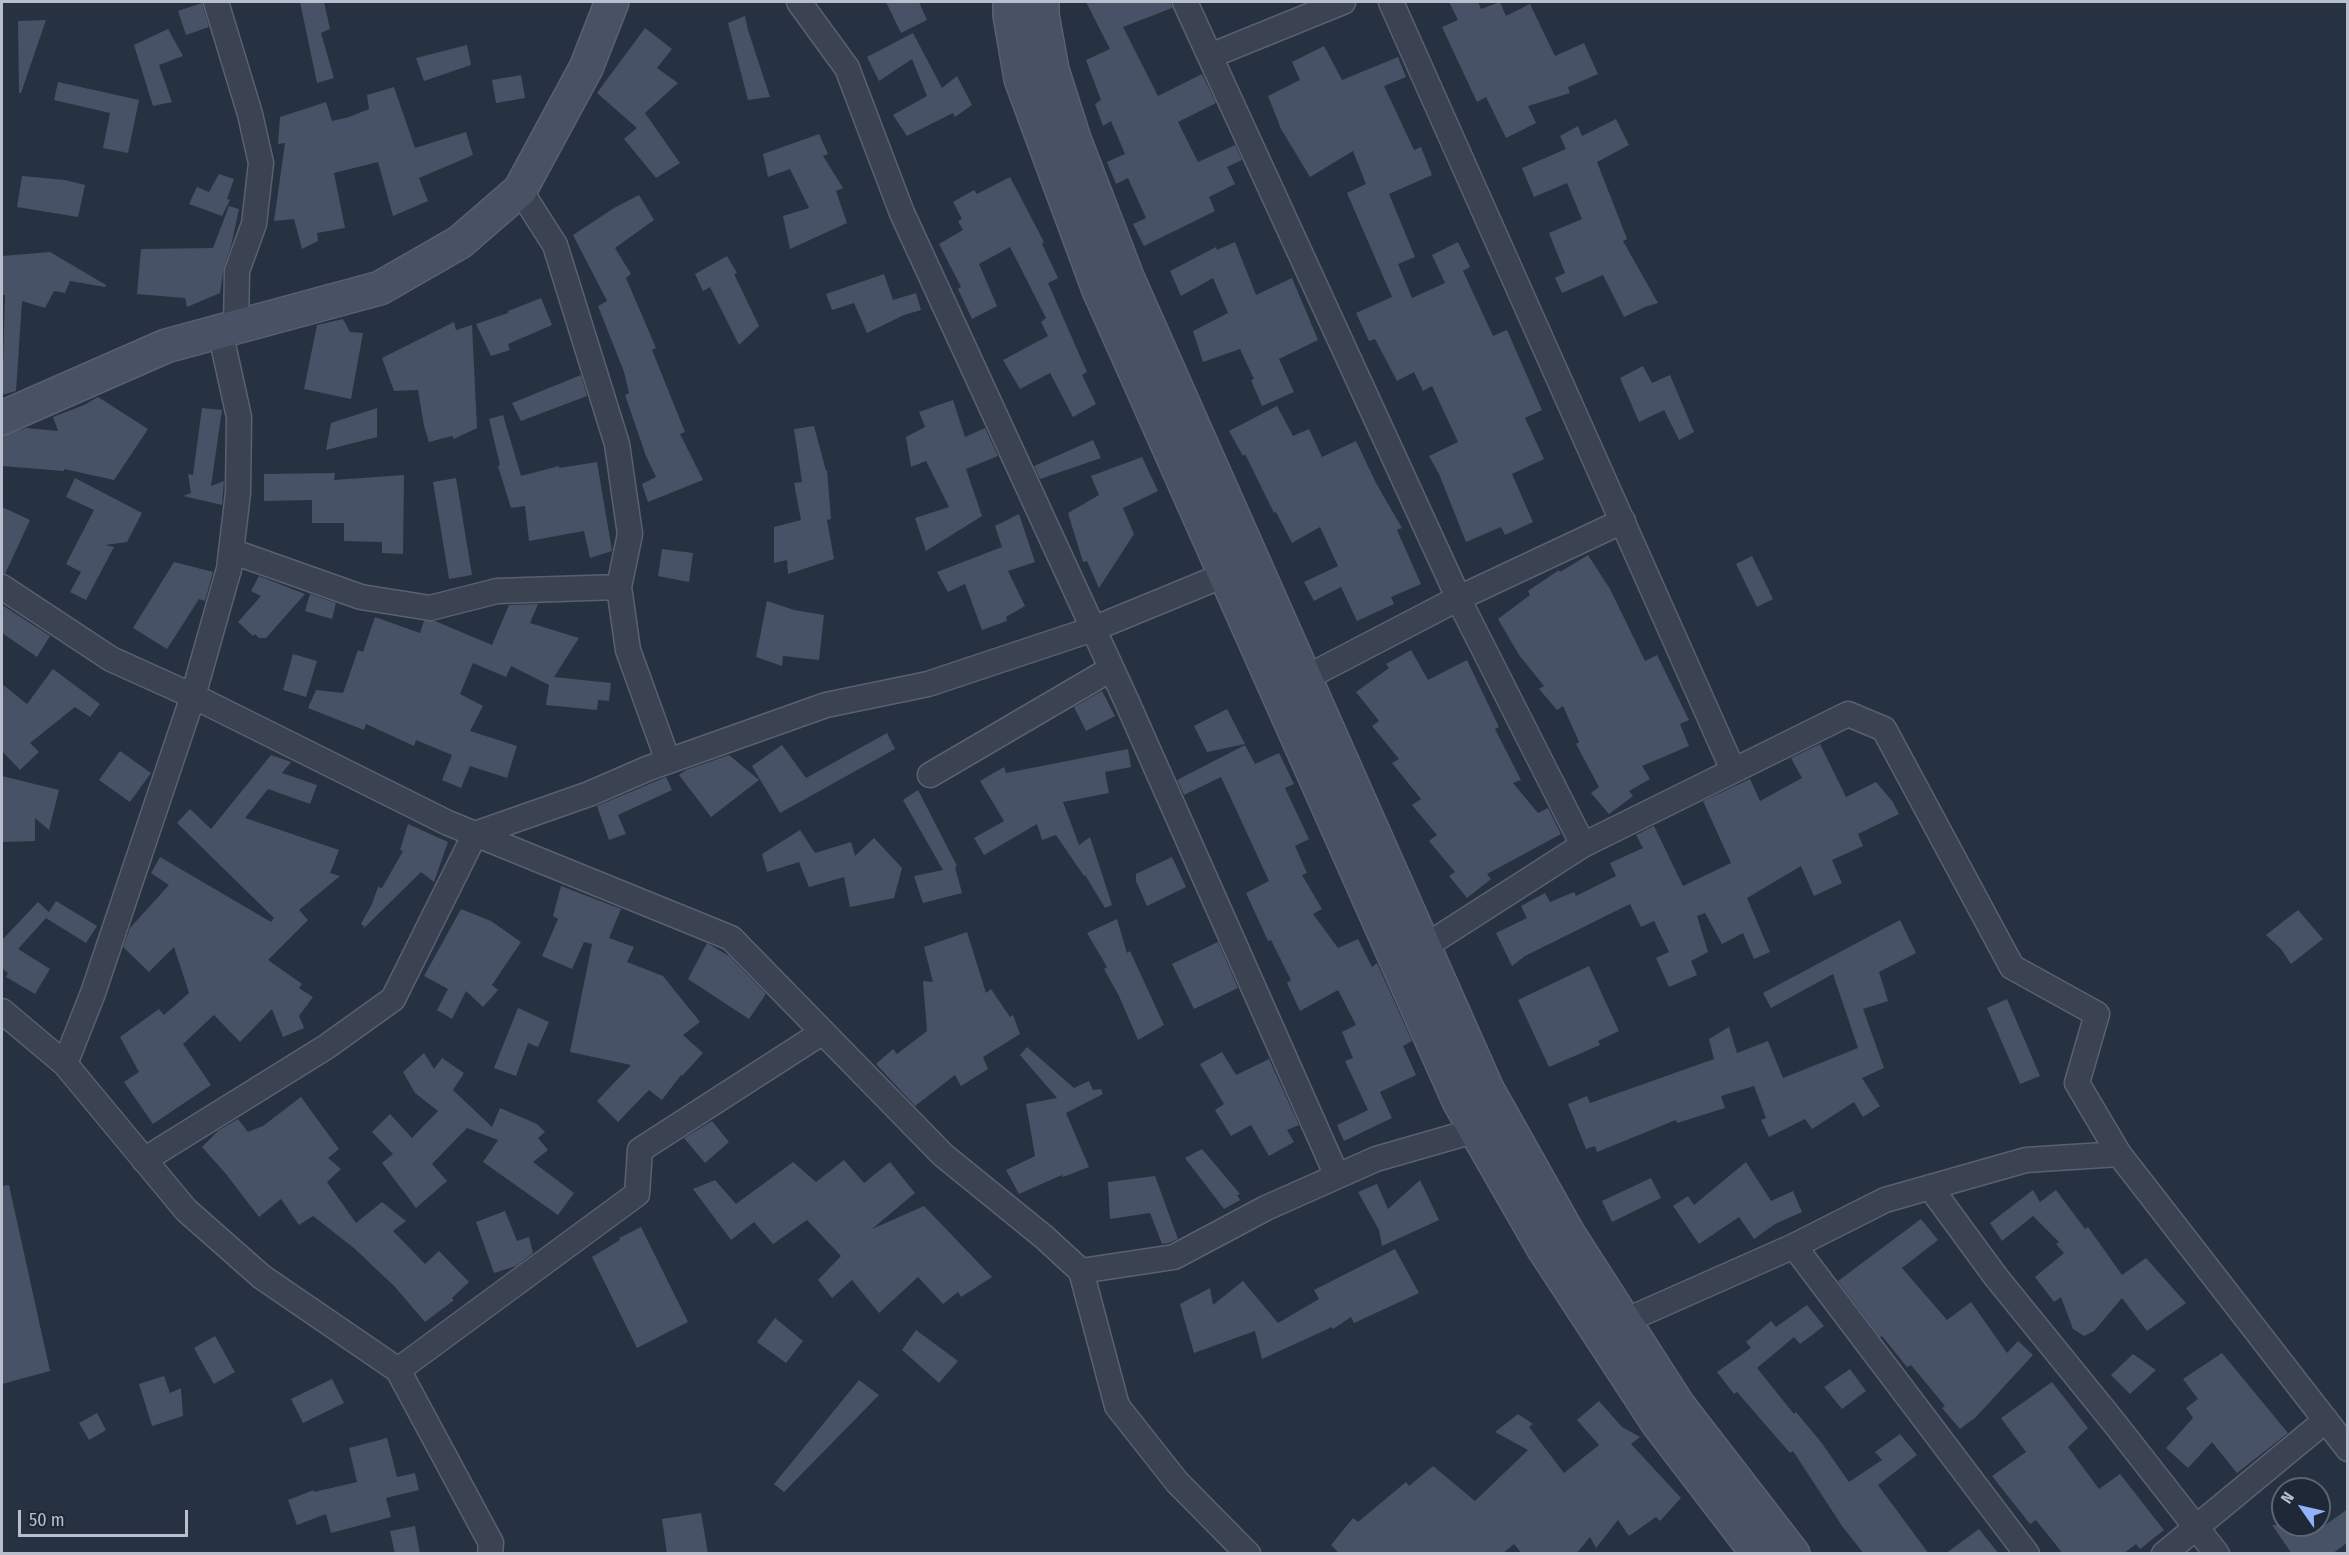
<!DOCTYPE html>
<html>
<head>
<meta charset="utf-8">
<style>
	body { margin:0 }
	#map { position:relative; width:2349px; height:1555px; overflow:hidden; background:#263142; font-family:"Fira Sans Condensed",sans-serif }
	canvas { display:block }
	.frame { position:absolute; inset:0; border:3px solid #b8becc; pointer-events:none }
	.north { position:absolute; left:2271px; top:1477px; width:60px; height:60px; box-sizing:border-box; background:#1f2837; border:2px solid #5c6473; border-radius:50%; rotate:304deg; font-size:16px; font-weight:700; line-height:24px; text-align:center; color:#b8becc }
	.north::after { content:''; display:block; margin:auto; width:21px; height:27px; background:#90b2f8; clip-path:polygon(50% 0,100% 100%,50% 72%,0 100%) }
	.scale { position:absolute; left:18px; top:1510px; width:170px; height:27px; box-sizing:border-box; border:3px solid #b8becc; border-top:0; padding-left:8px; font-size:18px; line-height:21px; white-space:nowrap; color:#b8becc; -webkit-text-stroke:4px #1f2837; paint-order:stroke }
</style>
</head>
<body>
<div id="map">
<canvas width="2349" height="1555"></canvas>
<div class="frame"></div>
<div class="north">N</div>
<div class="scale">50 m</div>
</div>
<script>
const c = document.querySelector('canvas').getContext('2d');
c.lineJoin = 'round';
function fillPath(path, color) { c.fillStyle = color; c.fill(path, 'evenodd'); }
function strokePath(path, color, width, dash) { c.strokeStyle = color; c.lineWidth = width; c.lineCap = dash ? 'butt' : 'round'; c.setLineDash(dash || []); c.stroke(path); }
const building = new Path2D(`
	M300,2H324L330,29L321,33L334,78L317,83Z
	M886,2H919L927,20L901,33Z
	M1086,2H1171L1172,8L1123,27L1158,96L1202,74L1216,103L1178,122L1198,162L1235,145L1242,160L1227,167L1235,184L1209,197L1215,211L1144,246L1133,224L1146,218L1128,178L1116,184L1107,162L1125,154L1111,121L1103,126L1095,104L1101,100L1086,60L1110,49Z
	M1449,2H1478L1481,9L1500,2L1506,16L1530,4L1555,56L1584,43L1598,74L1568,87L1570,93L1528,106L1536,123L1506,138L1486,97L1477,102L1442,27L1458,20Z
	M202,3L209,27L186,35L178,11Z
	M745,16L748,30L770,97L748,100L728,23Z
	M46,20L21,93H19L18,21Z
	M645,28L672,49L657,68L678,83L645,113L680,163L656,178L624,139L637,128L597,93Z
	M168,29L183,56L159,65L172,102L153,106L134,45Z
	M913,33L942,88L957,76L972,105L955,117L953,113L907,136L893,115L927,96L912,59L879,81L867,57Z
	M467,45L471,65L424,81L416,58Z
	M1324,46L1342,80L1398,57L1406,77L1384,86L1414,150L1421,147L1432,175L1389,194L1415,257L1398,264L1412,298L1445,283L1432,255L1458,242L1470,267L1463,271L1493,336L1507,330L1542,410L1525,418L1544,459L1512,474L1533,522L1505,535L1501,527L1466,542L1439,474L1429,456L1458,442L1432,386L1423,391L1414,372L1397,381L1375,339L1369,341L1356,313L1392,297L1347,193L1366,184L1353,151L1310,177L1281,129L1268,96L1300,80L1292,62Z
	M521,75L525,98L496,103L492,80Z
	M58,82L139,100L128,153L103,148L110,113L54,100Z
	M394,87L415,148L466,132L473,155L419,178L428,201L393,216L378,162L334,173L345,228L317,233L318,241L302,249L294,219L274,221L285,143L278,144L280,117L326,102L332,121L349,117L369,109L367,95Z
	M1616,119L1629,145L1597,162L1627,239L1623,241L1658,303L1645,307L1624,317L1603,275L1562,293L1555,278L1565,273L1549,233L1582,219L1567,183L1534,197L1522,168L1566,149L1560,136L1578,126L1582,136Z
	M819,134L828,154L823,156L843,188L836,191L847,223L790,249L783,216L809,208L790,169L768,177L763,154Z
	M219,174L234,179L227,199L230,200L222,216L189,204L197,187L209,192Z
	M22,176L65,180L85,185L78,217L17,207Z
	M1010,177L1044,242L1042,244L1058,278L1048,283L1087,372L1082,375L1096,404L1073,417L1050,373L1020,389L1003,360L1048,336L1041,322L1046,318L1010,247L979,264L997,306L972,319L958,289L961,287L939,244L963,230L958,221L962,219L953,202L974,190L977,194Z
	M639,195L654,220L615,248L631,274L626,278L656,348L652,350L685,432L680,434L703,480L648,502L642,484L656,477L646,456L625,395L629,393L624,372L598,306L607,301L573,235L614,208Z
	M229,206L239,209L231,246L224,267L220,293L187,307L185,298L137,294L141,249L213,248Z
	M1235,242L1256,295L1292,278L1318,340L1279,359L1294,392L1262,406L1251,380L1254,379L1240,349L1203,362L1193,331L1228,313L1213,278L1181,296L1170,271L1216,247L1217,250Z
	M50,252L106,285L105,287L70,281L65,293L54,291L45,308L22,301L16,391L2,395L5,295H2V256Z
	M727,256L737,273L734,274L759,326L739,345L710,287L703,291L695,274Z
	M884,274L893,300L916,293L921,310L904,315L867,333L854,303L832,310L826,294Z
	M541,298L552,325L508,344L510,350L491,356L476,324L508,313V311Z
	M343,319L350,332L363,333L351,399L304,389L317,325Z
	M454,322L456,330L472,325L477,428L454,439L452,436L429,442L424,426L418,390L394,391L382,358Z
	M1643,366L1652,383L1670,375L1694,432L1679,440L1664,410L1639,422L1620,378Z
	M581,375L587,396L521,421L512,403Z
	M98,397L148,429L114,480L64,469V471L2,466V436L26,428L58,431L53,417L84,405Z
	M953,400L965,437L985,428L998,456L966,469L982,516L926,551L915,518L949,507L926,461L911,467L906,437L925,427L919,412Z
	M1277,406L1293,436L1309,429L1322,457L1356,441L1376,483L1402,528L1397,530L1421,584L1391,597L1394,604L1357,621L1341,587L1314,601L1304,582L1338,566L1320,527L1292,543L1276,512L1274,513L1245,454L1243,456L1229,431Z
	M202,408L222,410L211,486L224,481L222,505L183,496L191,493L188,474L193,475Z
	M377,408V437L326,450L331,423Z
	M503,415L521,476L559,466V468L597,462L612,551L590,558L584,531L529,541L525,506L511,508L498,466L500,465L489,419Z
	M814,426L826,471L827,470L831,519L827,520L834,559L788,574L787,560L774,563V527L801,520L794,483L802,482L794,429Z
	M1093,440L1101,458L1040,479L1034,466Z
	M1142,457L1158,491L1123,508L1134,534L1099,588L1087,561L1083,562L1068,513L1099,495L1091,476Z
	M335,473L334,480L404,475L403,554L382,553V542L344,541V523H312V500L264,501V474Z
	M75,478L142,513L127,542L105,545L114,547L86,600L70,592L81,572L66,564L94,510L66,497Z
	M456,478L472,575L449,579L433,482Z
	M2,507L30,520L5,574L2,573Z
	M1019,514L1035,562L1008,571L1025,606L1006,617L1007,621L982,630L965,584L948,592L937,572L1002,547L995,526Z
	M662,549L693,553L689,582L658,576Z
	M1588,555L1610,589L1645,661L1657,655L1689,720L1680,724L1689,746L1642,766L1650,779L1629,791L1633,796L1609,814L1591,793L1599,787L1576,744L1579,742L1563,706L1557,710L1539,689L1544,686L1519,655L1498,619L1530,595L1528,591L1559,570L1560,572Z
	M1752,556L1773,599L1757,607L1736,564Z
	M174,562L213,572L205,601L199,599L167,649L133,628Z
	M259,576L305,594L266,638H259L255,634L253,636L238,622L261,596L251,591Z
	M310,594L336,603L332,619L305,611Z
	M767,601L794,610L824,615L819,660L783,656L782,666L756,657Z
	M538,604L530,623L579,638L554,677L611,683L609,701L598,700L597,710L546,705L549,685L511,666L506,677L473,663L460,694L483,706L470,731L517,746L507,778L470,766L461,788L442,780L452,755L416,740L414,746L366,724L364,730L308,708L316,690L343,693L358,650L363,652L375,617L420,633L424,621H435L492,645L509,605Z
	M2,605L50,636L37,657L2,633Z
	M1411,650L1428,680L1467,660L1499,727L1495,729L1521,780L1513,783L1538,813L1548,808L1561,834L1487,874L1491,879L1467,898L1449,876L1455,872L1429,841L1437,835L1412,805L1421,799L1392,763L1399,759L1372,726L1379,721L1356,692L1389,668L1386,664Z
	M293,654L317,661L306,697L283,690Z
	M53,669L100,704L90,717L75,707L30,743L39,752L20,770L2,751V684L27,704Z
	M1102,691L1115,716L1086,731L1074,707Z
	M1227,709L1245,744L1207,752L1194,726Z
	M887,733L895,749L780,813L752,766L782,745L806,778Z
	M1820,744L1846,797L1876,782L1893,802L1899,814L1858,834L1863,846L1832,860L1842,883L1814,896L1801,866L1747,898L1770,952L1754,959L1743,933L1722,944L1705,913L1697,916L1708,952L1691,961L1697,975L1669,987L1656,958L1669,952L1654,921L1641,927L1630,904L1525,956L1512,966L1496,933L1527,918L1521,906L1545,893L1550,902L1574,892L1576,896L1616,876L1610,863L1643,848L1636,835L1654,826L1683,886L1731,863L1703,801L1750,779L1760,801L1802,778L1791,758Z
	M1245,745L1255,764L1279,753L1294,784L1285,788L1309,839L1295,846L1307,873L1302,875L1322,909L1313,914L1338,948L1358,939L1372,967L1377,963L1412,1041L1403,1046L1416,1075L1380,1092L1392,1118L1344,1141L1337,1125L1368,1110L1345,1061L1353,1058L1342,1032L1356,1025L1338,990L1300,1011L1287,983L1291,980L1271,940L1268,941L1246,893L1269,881L1221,777L1184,795L1177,780Z
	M1128,749L1131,767L1105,772L1109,793L1063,802L1079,845L1090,837L1112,905L1105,908L1085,875L1084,876L1056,835L1042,840L1037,824L984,855L974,838L1004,821L980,781L1004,767L1006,773Z
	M120,751L151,773L130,802L99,780Z
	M271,755L291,762L282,773L317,785L310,804L268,789L245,818L339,850L330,873L340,876L299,910L308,920L268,960L302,984L299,988L313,997L299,1016L304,1028L283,1037L272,1009L240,1042L214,1015L183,1044L211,1085L153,1124L124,1082L139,1072L120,1037L159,1009L164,1015L189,993L174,947L149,972L123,947L130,928L169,885L151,873L160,857L271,922L274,918L177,823L190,809L211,829Z
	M729,755L759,780L711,817L679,775L686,770Z
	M2,776L59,790L49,830L35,818V841L3,842Z
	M666,777L672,790L618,815L626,834L609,840L597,806Z
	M918,790L957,866L955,867L962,893L923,903L914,876L943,870L903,800Z
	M408,824L448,842L434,882L421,872L363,929L364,926L361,924L372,904L378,887L382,888L403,851L400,850Z
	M800,830L815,853L851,842L855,856L874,838L902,868L894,898L850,907L844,877L809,887L799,862L767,872L762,854Z
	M1172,857L1186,887L1147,906L1136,881V874Z
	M561,886L621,909L609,938L634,947L627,962L663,976L700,1022L683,1035L703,1053L682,1076L681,1075L662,1100L649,1090L618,1122L597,1101L631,1065L570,1052L592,944L584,942L572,969L542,956L558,919L553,916Z
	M56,901L97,926L86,943L46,918L18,949L50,969L35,994L6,977L8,973L2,968V940L38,902L49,912Z
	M461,909L491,921L521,942L492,985L498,990L483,1007L466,991L452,1019L437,1010L448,989L424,976Z
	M2298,910L2323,939L2291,964L2281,949L2266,935Z
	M1117,919L1127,953L1130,951L1164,1025L1138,1040L1119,996L1104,969L1107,967L1087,933Z
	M1900,920L1916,953L1879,972L1888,1001L1863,1009L1884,1068L1862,1078L1880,1106L1863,1117L1854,1102L1812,1129L1805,1119L1769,1137L1761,1120L1766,1118L1754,1086L1721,1096L1725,1108L1677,1123L1676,1120L1597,1152L1595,1146L1586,1149L1568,1104L1587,1096L1590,1103L1714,1059L1709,1039L1729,1027L1737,1053L1768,1041L1783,1078L1858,1048L1833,974L1771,1008L1763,993Z
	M967,932L986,993L991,989L1010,1017L1013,1015L1020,1034L983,1057L988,1069L961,1086L955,1075L915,1106L876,1064L893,1049L897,1054L927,1031L923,981L933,982L924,947Z
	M1218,942L1238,988L1194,1009L1172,964Z
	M707,943L729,956L766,994L749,1019L688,979Z
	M1589,966L1619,1031L1598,1041L1600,1045L1549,1067L1518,1000Z
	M2007,999L2040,1076L2020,1084L1987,1008Z
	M518,1008L549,1022L538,1047L528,1043L516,1076L494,1068Z
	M1027,1047L1074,1088L1089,1081L1093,1090L1101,1089L1103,1094L1066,1113L1089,1167L1063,1177L1062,1175L1019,1194L1006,1170L1035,1156L1026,1104L1057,1098L1020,1055Z
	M1222,1052L1236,1075L1269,1059L1299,1125L1287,1130L1294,1142L1269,1156L1251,1125L1231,1136L1215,1110L1224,1104L1200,1064Z
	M424,1053L434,1069L442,1058L464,1073L453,1090L492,1127L500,1108L537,1124L545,1132L538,1138L548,1150L533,1162L574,1193L558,1215L483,1162L498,1140L467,1128L432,1164L447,1181L416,1208L382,1163L393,1154L372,1132L390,1114L412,1138L438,1111L415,1093L403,1072Z
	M301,1097L339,1149L328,1158L341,1169L327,1182L356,1223L382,1202L406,1221L393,1231L425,1264L439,1251L469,1282L452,1298L454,1300L425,1322L395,1287L355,1249L313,1216L299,1225L281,1199L259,1217L226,1174L202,1147L219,1130L238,1119L248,1132L263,1126Z
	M712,1121L729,1142L705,1163L684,1138Z
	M1202,1149L1240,1194L1237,1195L1240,1200L1224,1209L1185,1158Z
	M844,1160L864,1183L890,1162L915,1193L872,1229L924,1206L992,1277L961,1297L958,1292L943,1304L918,1277L879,1313L852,1280L832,1298L818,1280L841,1256L807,1220L773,1244L754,1222L731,1240L693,1189L715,1180L736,1204L793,1162L816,1182Z
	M1746,1162L1771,1201L1793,1191L1802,1212L1775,1224L1754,1239L1739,1217L1699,1244L1673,1206L1688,1196L1694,1205Z
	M1155,1176L1178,1239L1169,1243L1162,1244L1150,1213L1110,1219L1108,1182Z
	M1651,1178L1661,1198L1612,1222L1602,1201Z
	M1420,1180L1439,1220L1382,1246L1379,1230L1358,1192L1377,1184L1388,1209Z
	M9,1185L50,1371L2,1384V1186Z
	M2033,1190L2040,1202L2056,1190L2085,1229L2088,1227L2122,1275L2146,1258L2186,1303L2147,1331L2122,1298L2094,1331L2084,1336L2073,1329L2061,1297L2054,1302L2035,1277L2064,1253L2056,1244L2059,1242L2033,1216L2002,1241L1990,1223Z
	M505,1211L517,1241L529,1237L533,1253L516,1266L494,1273L476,1222Z
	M1921,1219L1938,1240L1902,1268L1947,1320L1971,1302L2007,1353L2018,1341L2033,1355L1976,1417L1960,1429L1942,1408L1945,1406L1911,1365L1907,1367L1882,1336L1880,1337L1838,1281Z
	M641,1227L688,1322L637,1348L592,1257L620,1240L619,1238Z
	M1395,1249L1419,1293L1354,1323L1351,1317L1333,1329L1332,1327L1262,1359L1255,1331L1194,1353L1180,1304L1210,1288L1213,1305L1243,1281L1278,1323L1319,1299L1314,1290Z
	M1807,1305L1824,1326L1800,1344L1794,1337L1757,1368L1794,1414L1796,1412L1821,1442L1849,1482L1882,1460L1875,1452L1900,1434L1917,1455L1878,1485L1929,1554H1864L1842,1526L1793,1451L1790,1453L1737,1392L1734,1394L1717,1372L1751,1348L1746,1342L1771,1321L1776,1327Z
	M775,1318L803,1341L786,1363L757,1342Z
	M916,1330L958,1361L939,1383L902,1350Z
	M215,1336L235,1372L214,1384L194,1348Z
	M2222,1353L2288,1433L2237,1473L2212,1442L2188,1468L2166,1448L2193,1418L2186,1408L2198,1399L2183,1379Z
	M2133,1354L2156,1370L2130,1394L2111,1375Z
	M1850,1369L1866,1391L1842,1409L1824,1387Z
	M164,1376L170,1393L181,1388L183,1416L152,1426L139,1384Z
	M332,1379L344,1403L303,1423L291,1399Z
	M859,1380L879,1395L784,1492L774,1484Z
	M2052,1382L2088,1428L2068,1447L2099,1489L2120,1474L2164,1530L2140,1549L2136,1544L2123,1554H2063L2036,1520L2030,1524L1992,1476L2026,1452L2001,1418Z
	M1599,1401L1622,1427L1640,1437L1631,1444L1681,1498L1660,1521L1656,1517L1629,1536L1618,1520L1596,1548L1590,1537L1576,1554H1522L1514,1544L1502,1554H1340L1331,1545L1353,1518L1358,1522L1406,1482L1409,1486L1433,1466L1475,1501L1528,1450L1495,1432L1518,1414L1533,1424L1529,1427L1564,1473L1599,1445L1577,1420Z
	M97,1413L106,1430L89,1440L79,1423Z
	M387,1438L397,1477L415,1473L419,1490L386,1498L391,1517L331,1533L326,1514L297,1525L288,1500L314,1490V1492L357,1482L349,1448Z
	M2348,1509V1542L2332,1554H2292L2272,1525H2325Z
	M701,1513L708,1554H667L662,1519Z
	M415,1526L420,1554H395L390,1531Z
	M1979,1529L1999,1554H1945Z`);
const street = new Path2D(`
	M216,2L250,114L261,163L254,224L237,271L236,327
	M799,2L847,68L902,213L1127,702L1337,1176
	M1185,2L1464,610L1583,845
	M1391,2L1733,770
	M1210,56L1343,2
	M520,190L555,245L617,444L630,534L619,587
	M231,551L361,597L430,608L497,591L619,587L628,650L668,761
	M2,587L111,659L193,696L448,823L731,938L943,1155L1044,1237L1081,1271L1174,1257L1266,1208L1376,1159L1491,1126
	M1290,686L1459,598L1623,521
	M930,775L1111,669
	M1408,952L1424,947L1583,845L1848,714L1884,729L2012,967L2097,1014L2077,1083L2119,1154L2348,1449
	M2,1011L65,1064L93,993L193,696L229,569L238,493L239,417L220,331
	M65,1064L186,1210L262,1277L398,1370
	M144,1160L326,1047L393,999L475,834L589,794L649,768L826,705L928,684L1093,629L1239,569
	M1930,1187L1996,1277L2112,1420L2217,1554
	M1794,1246L2027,1554
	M1081,1271L1117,1406L1177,1482L1248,1554
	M1609,1328L1794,1246L1885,1200L2026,1160L2119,1154
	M490,1554L491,1543L398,1370L637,1194L640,1150L823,1032
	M2164,1554L2326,1420`);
const secondary = new Path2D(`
	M1010,2V15L1021,79L1099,290L1459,1101L1544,1249L1657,1422L1758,1554
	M1042,2V15L1052,70L1074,139L1127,277L1487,1089L1569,1235L1678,1405L1793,1554
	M2,418L166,346L380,288L460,242L520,190L586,68L612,2`);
fillPath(building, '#485266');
strokePath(street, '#59616f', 27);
strokePath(secondary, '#59616f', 36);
strokePath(street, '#3b4352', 24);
strokePath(secondary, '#495165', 33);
</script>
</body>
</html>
